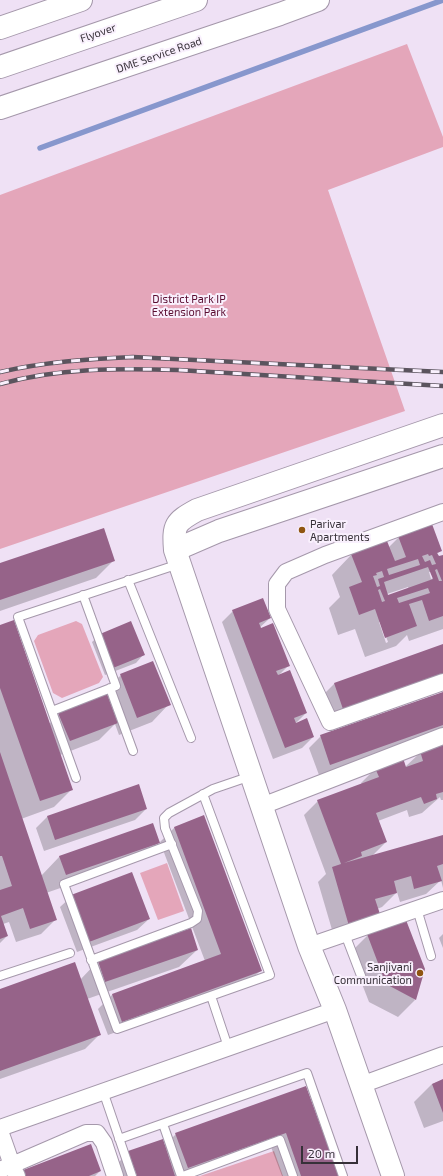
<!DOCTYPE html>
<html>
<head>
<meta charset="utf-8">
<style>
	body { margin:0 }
	#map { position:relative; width:443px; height:1176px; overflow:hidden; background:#efe1f5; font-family:"Exo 2",sans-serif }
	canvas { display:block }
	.scale { position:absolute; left:301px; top:1146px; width:57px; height:18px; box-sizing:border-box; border:2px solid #363038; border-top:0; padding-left:5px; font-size:12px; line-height:14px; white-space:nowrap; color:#363038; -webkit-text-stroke:3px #f9f0fd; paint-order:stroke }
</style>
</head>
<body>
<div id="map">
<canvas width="443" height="1176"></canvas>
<div class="scale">20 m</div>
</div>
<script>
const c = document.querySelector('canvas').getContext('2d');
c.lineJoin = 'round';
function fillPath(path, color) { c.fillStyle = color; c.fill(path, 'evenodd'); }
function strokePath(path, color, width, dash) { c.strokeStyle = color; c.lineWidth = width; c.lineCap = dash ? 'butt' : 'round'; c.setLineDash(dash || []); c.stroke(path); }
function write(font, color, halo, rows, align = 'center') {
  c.font = font + ' "Exo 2",sans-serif'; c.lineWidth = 4; c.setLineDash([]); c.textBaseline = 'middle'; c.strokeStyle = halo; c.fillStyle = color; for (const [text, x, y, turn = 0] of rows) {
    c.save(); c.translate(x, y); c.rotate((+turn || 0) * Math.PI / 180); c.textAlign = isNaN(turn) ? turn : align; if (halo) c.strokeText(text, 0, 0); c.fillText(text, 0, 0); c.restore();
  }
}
const green = new Path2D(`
	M407,44L443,137V147L328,190L405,411L0,549V195Z
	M76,621L82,624L103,677L99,683L62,698L53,693L34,641L38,635Z
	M167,863L184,911L158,920L140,873Z
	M274,1151L283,1176H200Z`);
const shadow = new Path2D(`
	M399,537L441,550L437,554L438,557L443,556V629L409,641L407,635L396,646L365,657L355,629L338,635L329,608L340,597L332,575L352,554L389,547ZM429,572H431L433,578L431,579ZM408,587L409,589L388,596L387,594ZM379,622H381L388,642L386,643Z
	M114,560L96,578L0,611V564Z
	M233,611L270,618L257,630L288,666L278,676L306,713L295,724L313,737L302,748L273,759L222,622Z
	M0,626L49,724L59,714L104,696L103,693L121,675L169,704L152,722L119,735L115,724L99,740L60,755L72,789L54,807L21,819L41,876L60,856L159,842L141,860L46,893L55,920L41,934L16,942L9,922L3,924L7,936L0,943Z
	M100,635L143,655L136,663L105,675L92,642Z
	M443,645L333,723L323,695L334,684Z
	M443,693V731L319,775L309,748L321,736Z
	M443,744V800H441L440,797L422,813L409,817L407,810L378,821L386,842L372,856L443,836V888L441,880L426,894L400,902L397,892L382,907L377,909L335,940L318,882L326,874L304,815L318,801L362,785L361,783L375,769L405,767L421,752Z
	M146,809L135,820L44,851L36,828L47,817Z
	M175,827L260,971L246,985L108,1035L98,1009L112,995L205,961L160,842Z
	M72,896L149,919L137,930L77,952L60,907Z
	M443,934V948L439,938Z
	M368,935L415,1000L398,1017L369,1002L350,953Z
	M197,950L179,967L87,999L100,1034L85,1049L0,1079V990L80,980L98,961Z
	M443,1080V1121L424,1128L414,1102L432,1084Z
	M306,1088L337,1176H282L271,1147L190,1176H118L115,1166L129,1152L164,1146L176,1134Z
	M100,1171L95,1176H15Z`);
const stream = new Path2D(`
	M40,148L443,0`);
const building = new Path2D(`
	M432,524L442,551L437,553L439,556L443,555V616L429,621L422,600L409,604L417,626L385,638L375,609L359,615L349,587L362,582L351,554L387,541L395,561L406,557L398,536ZM428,554L429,556L432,555L436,564L432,565L430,560L425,562L422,556ZM418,559L420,565L389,575L387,569ZM428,567L433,579L388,595L384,582ZM437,569L442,581H439L435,570ZM382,571L384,577L378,579L380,586L377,587L373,576L377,575L376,573ZM428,588L430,593L399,603L397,598ZM380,589L385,601L382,602L378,590Z
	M104,528L115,561L0,600V563Z
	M263,598L271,618L259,623L261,628L273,623L290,666L276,671L278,675L290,670L307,713L294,718L296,723L307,718L314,737L285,748L232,610Z
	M14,620L73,790L40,801L0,688V625Z
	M131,621L145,655L113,668L100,634Z
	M443,644V677L344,712L334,683Z
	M153,661L171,705L137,718L120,674Z
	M443,692V725L330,765L320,735Z
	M107,694L118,723L70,741L58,713Z
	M443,743V792L436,794L437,799L424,804L421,797L376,813L387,842L361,852L362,856L344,863L443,835V864L437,866L442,881L414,889L411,876L394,881L397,893L375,899L381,917L349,926L332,867L341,864L317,800L379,777L375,768L403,758L406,767L423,761L420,751Z
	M0,752L57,920L30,929L23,908L1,916L8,936L0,939V890L12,886L2,856H0Z
	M139,784L147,809L55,840L47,816Z
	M204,815L262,971L122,1022L112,994L221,954L174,827Z
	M153,823L160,843L66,875L59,856Z
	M132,872L150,919L89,942L71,895Z
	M406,920L425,969L416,1000L386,984L367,934Z
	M191,928L198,950L105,982L98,961Z
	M75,962L101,1035L0,1071V989Z
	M443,1079V1113L432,1084Z
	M306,1086L339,1176H301L286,1133L188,1168L175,1133Z
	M163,1139L175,1176H137L128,1151Z
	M91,1144L101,1171L89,1176H19L18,1172Z`);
const lane = new Path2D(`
	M128,580L191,738
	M110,688L133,751
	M52,711L116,686L83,595
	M76,778L18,617L179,564
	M172,844L64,884L117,1029L270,975L203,794
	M417,909L431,956
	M345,934L363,981
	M91,960L191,923L197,919L198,911L165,828L164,818L169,813L213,789L251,776
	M0,976L70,953
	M211,996L228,1047
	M103,1091L132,1176
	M163,1124L181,1176
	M119,1139L307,1073L343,1176
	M183,1176L280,1140L293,1176`);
const street = new Path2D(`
	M443,512L325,555L286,572L277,584V609L330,722L443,682
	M262,806L443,736
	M309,946L443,900
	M361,1085L443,1055
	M0,1128L335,1010
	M0,1131L12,1165L0,1170
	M17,1176L12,1165L86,1133H97L104,1143L115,1176`);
const secondary = new Path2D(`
	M0,108L280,14L318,0
	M175,550L219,531L443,456
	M393,1176L335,1010L309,946L175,550C173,525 175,522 197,510L443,425`);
const highway = new Path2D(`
	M0,28L81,0
	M0,67L196,0`);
const rail = new Path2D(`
	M0,372C44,362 88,359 133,357L443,372
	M0,384C58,368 119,368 178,370L443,386`);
const markers = [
	[302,530,4,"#8f5511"],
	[420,973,4,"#8f5511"]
];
const streetNames = [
	["Flyover",98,33,-19],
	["DME Service Road",159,55,-19]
];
const parkNames = [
	["District Park IP",189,299],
	["Extension Park",189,312]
];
const poiNames = [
	["Parivar",310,524],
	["Apartments",310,537],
	["Sanjivani",412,967,"right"],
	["Communication",412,980,"right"]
];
fillPath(green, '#e4a6ba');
fillPath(shadow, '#0003');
strokePath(stream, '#8797cd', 5.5);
fillPath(building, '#966389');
strokePath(lane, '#a598ab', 10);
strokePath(street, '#a598ab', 18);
strokePath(secondary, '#a598ab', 24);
strokePath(highway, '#a598ab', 24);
strokePath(lane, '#fff', 8);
strokePath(street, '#fff', 16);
strokePath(secondary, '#fff', 22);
strokePath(highway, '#fff', 22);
strokePath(rail, '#5b545e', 4.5);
strokePath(rail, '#f9f0fd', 3, [9]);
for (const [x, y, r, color] of markers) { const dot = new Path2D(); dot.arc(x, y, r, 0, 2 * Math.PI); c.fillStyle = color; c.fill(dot); strokePath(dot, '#f9f0fd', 1.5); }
write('11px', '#363038', '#f9f0fd', streetNames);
write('11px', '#590c30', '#f9f0fd', parkNames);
write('11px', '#363038', '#f9f0fd', poiNames, 'left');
</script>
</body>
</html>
